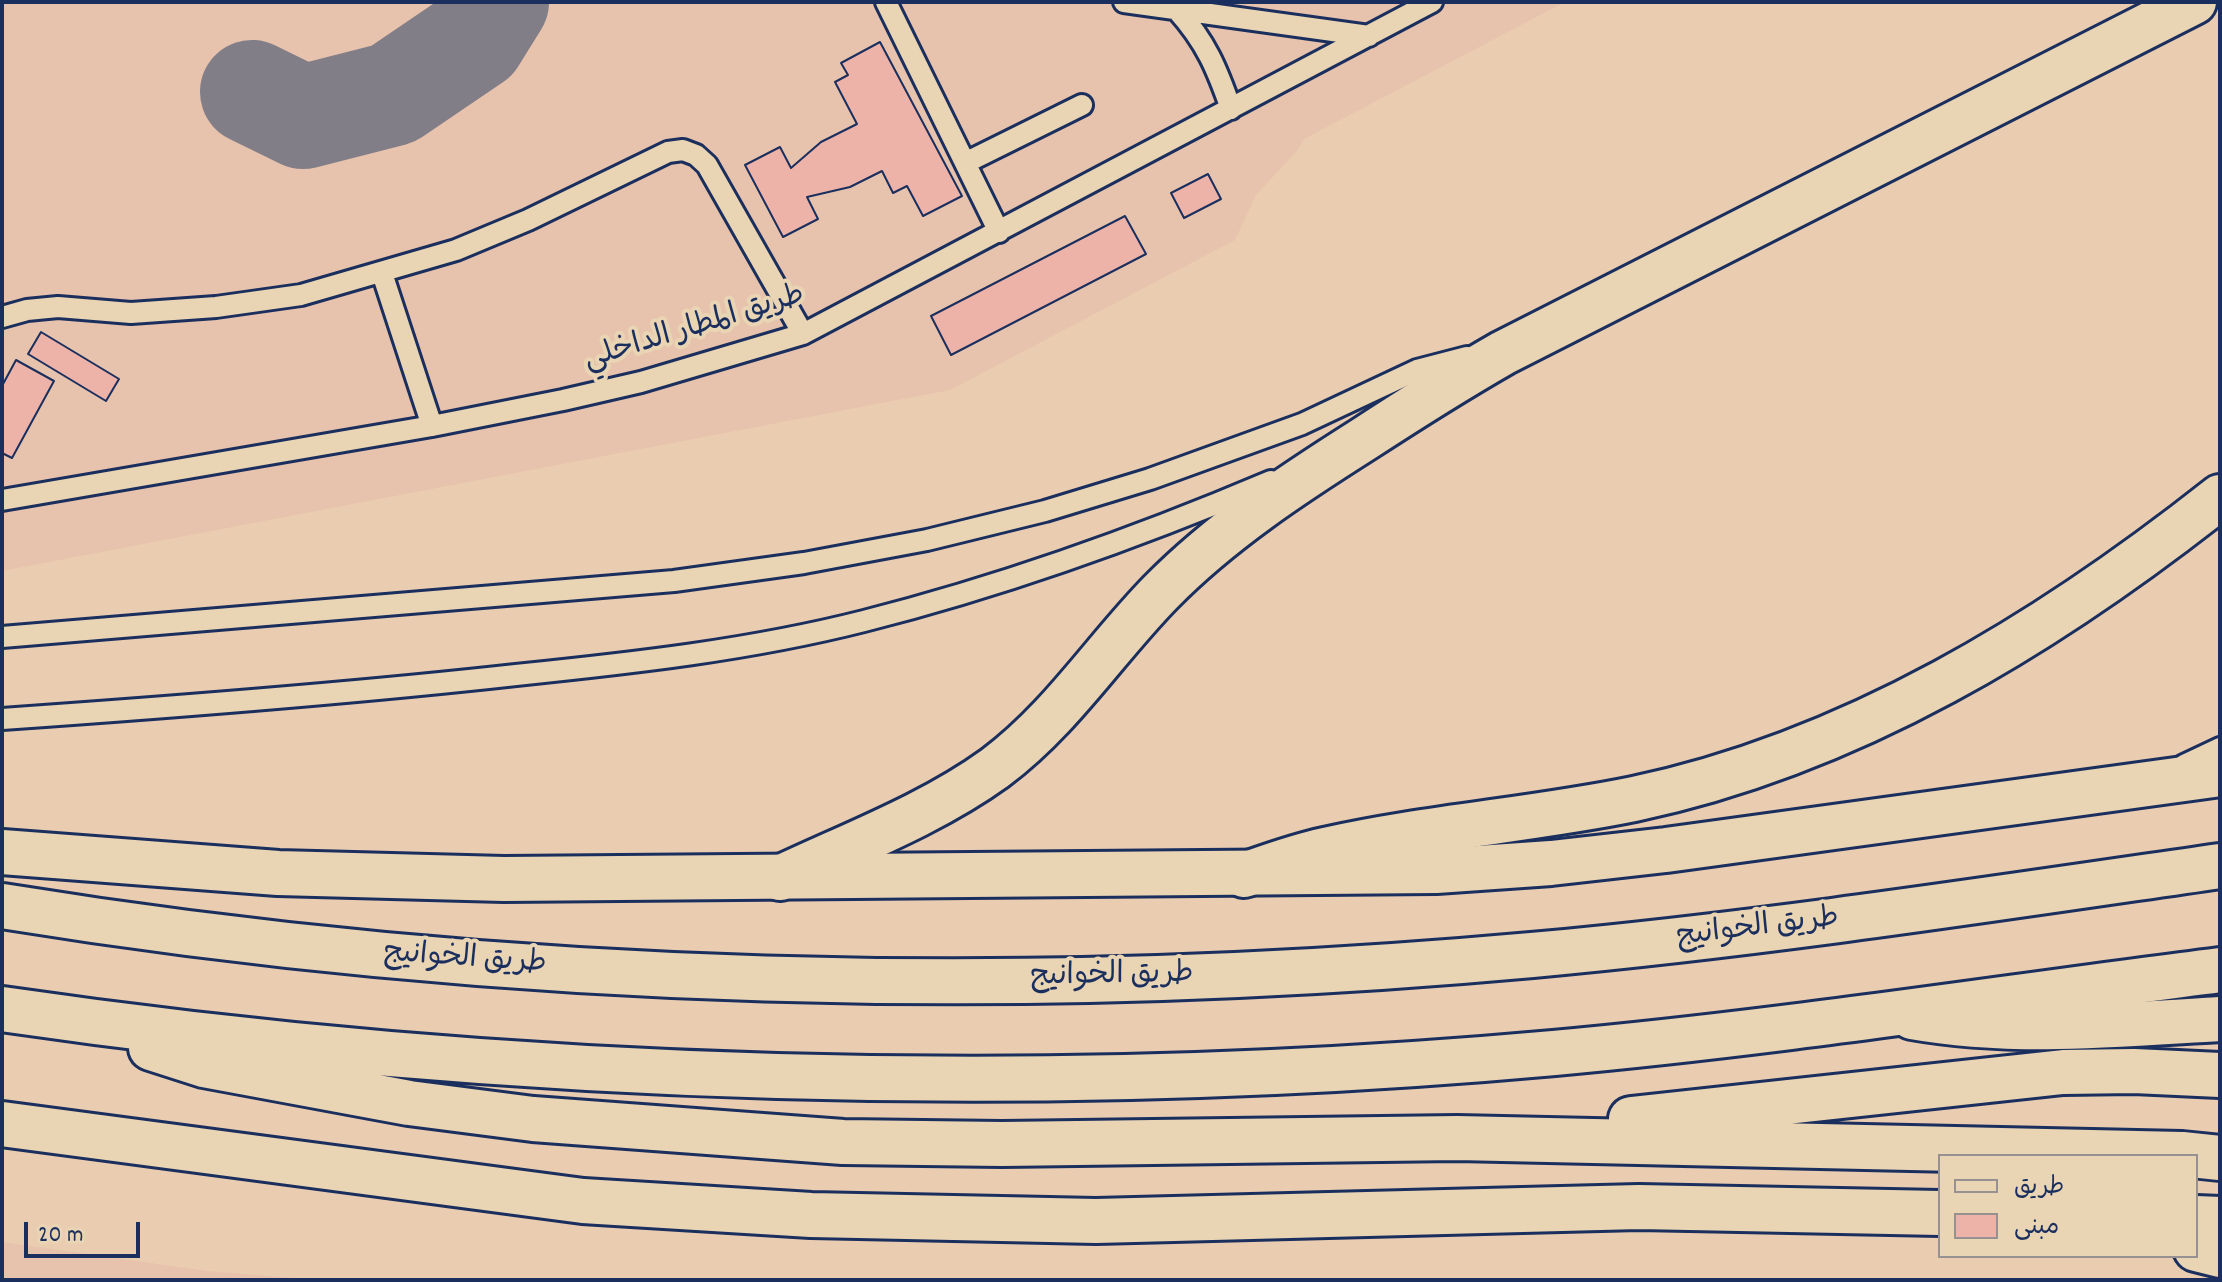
<!DOCTYPE html>
<html>
<head>
<meta charset="utf-8">
<style>
	body { margin:0 }
	#map { position:relative; width:2222px; height:1282px; overflow:hidden; background:#eacdb1; font-family:Dekko,"Playpen Sans Arabic",sans-serif }
	canvas { display:block }
	.frame { position:absolute; inset:0; border:4px solid #1b2f5e; pointer-events:none }
	.legend { position:absolute; left:1938px; top:1154px; width:260px; height:104px; box-sizing:border-box; background:#e9d4b3; border:2px solid #979291; margin:0; padding:10px 14px; list-style:none; font-size:24px; color:#1b2f5e }
	.legend li { display:flex; align-items:center; gap:16px; height:40px }
	.legend b { width:40px; border:2px solid #979291 }
	.scale { position:absolute; left:24px; top:1222px; width:116px; height:36px; box-sizing:border-box; border:4px solid #1b2f5e; border-top:0; padding-left:10px; font-size:24px; line-height:28px; white-space:nowrap; color:#1b2f5e; -webkit-text-stroke:6px #e9d4b3; paint-order:stroke }
</style>
</head>
<body>
<div id="map">
<canvas width="2222" height="1282"></canvas>
<div class="frame"></div>
<ul class="legend">
<li><b style="height:10px;background:#e9d4b3"></b>طريق</li>
<li><b style="height:22px;background:#edb3a8"></b>مبنى</li>
</ul>
<div class="scale">20 m</div>
</div>
<script>
const c = document.querySelector('canvas').getContext('2d');
c.lineJoin = 'round';
function fillPath(path, color) { c.fillStyle = color; c.fill(path, 'evenodd'); }
function strokePath(path, color, width, dash) { c.strokeStyle = color; c.lineWidth = width; c.lineCap = dash ? 'butt' : 'round'; c.setLineDash(dash || []); c.stroke(path); }
function write(font, color, halo, rows, align = 'center') {
  c.font = font + ' Dekko,"Playpen Sans Arabic",sans-serif'; c.lineWidth = 8; c.setLineDash([]); c.textBaseline = 'middle'; c.strokeStyle = halo; c.fillStyle = color; for (const [text, x, y, turn = 0] of rows) {
    c.save(); c.translate(x, y); c.rotate((+turn || 0) * Math.PI / 180); c.textAlign = isNaN(turn) ? turn : align; if (halo) c.strokeText(text, 0, 0); c.fillText(text, 0, 0); c.restore();
  }
}
const built = new Path2D(`
	M2,2H1565L1304,139L1296,152L1256,195L1235,240L950,390L2,571Z
	M2,1242L207,1271L318,1280H2Z`);
const taxiway = new Path2D(`
	M252,92L303,117L393,94L474,39L497,2`);
const building = new Path2D(`
	M880,42L962,196L923,216L907,186L893,193L882,171L850,187L807,197L818,219L783,237L745,165L780,147L791,168L821,142L857,124L835,82L848,75L841,63Z
	M1208,174L1221,199L1184,218L1171,193Z
	M1125,216L1146,254L951,355L931,316Z
	M41,332L119,379L106,401L28,354Z
	M16,360L54,381L12,458L2,453V386Z`);
const service = new Path2D(`
	M886,2L999,232
	M1124,2L1369,36
	M1177,10C1206,42 1217,69 1231,109
	M965,163L1082,105
	M382,273L432,426
	M2,317L27,310L58,307L131,313L216,307L301,295L456,250L528,220L668,152L683,150L696,155L707,165L803,334
	M2,500L432,426L563,400L641,382L803,334L1432,2
	M2,637L674,581L804,563L927,540L1045,511L1150,479L1302,424L1417,370L1467,357
	M2,719C174,707 345,694 516,675C632,663 750,650 864,621C1002,586 1139,537 1271,481
	M2184,765L2220,748`);
const tertiary = new Path2D(`
	M2,1124L583,1201L811,1215L1096,1221L1639,1207L1940,1213
	M2196,1218L2220,1219`);
const primary = new Path2D(`
	M2,852L278,873L504,879L1436,871L1551,863L1666,850L2220,774
	M1912,1017C2014,1035 2117,1025 2220,1019`);
const trunk = new Path2D(`
	M1244,875C1270,866 1297,856 1325,850C1427,827 1532,820 1634,799C1852,753 2048,633 2220,497
	M780,878C852,844 930,815 995,768C1061,719 1105,649 1161,592C1221,531 1293,484 1364,439C1410,409 1456,380 1503,353L2194,2
	M2,906C506,988 1023,1001 1532,955C1762,934 1991,899 2220,866
	M2,1009C508,1083 1045,1099 1554,1053C1776,1033 1999,998 2220,970
	M151,1048L204,1065L409,1103L533,1119L843,1142L1002,1144L1457,1138L2182,1154L2220,1158
	M1631,1119L2063,1072L2134,1071L2220,1075
	M2196,1249L2220,1255`);
const streetNames = [
	["طريق المطار الداخلي",695,330,-17],
	["طريق الخوانيج",1758,930,-7],
	["طريق الخوانيج",465,961,4],
	["طريق الخوانيج",1112,978,-1]
];
fillPath(built, '#e7c2ac');
strokePath(taxiway, '#827e88', 104);
fillPath(building, '#edb3a8');
strokePath(building, '#1b2f5e', 2);
strokePath(service, '#1b2f5e', 26);
strokePath(tertiary, '#1b2f5e', 50);
strokePath(primary, '#1b2f5e', 50);
strokePath(trunk, '#1b2f5e', 50);
strokePath(service, '#e9d4b3', 20);
strokePath(tertiary, '#e9d4b3', 44);
strokePath(primary, '#e9d4b3', 44);
strokePath(trunk, '#e9d4b3', 44);
write('30px', '#1b2f5e', '#e9d4b3', streetNames);
</script>
</body>
</html>
